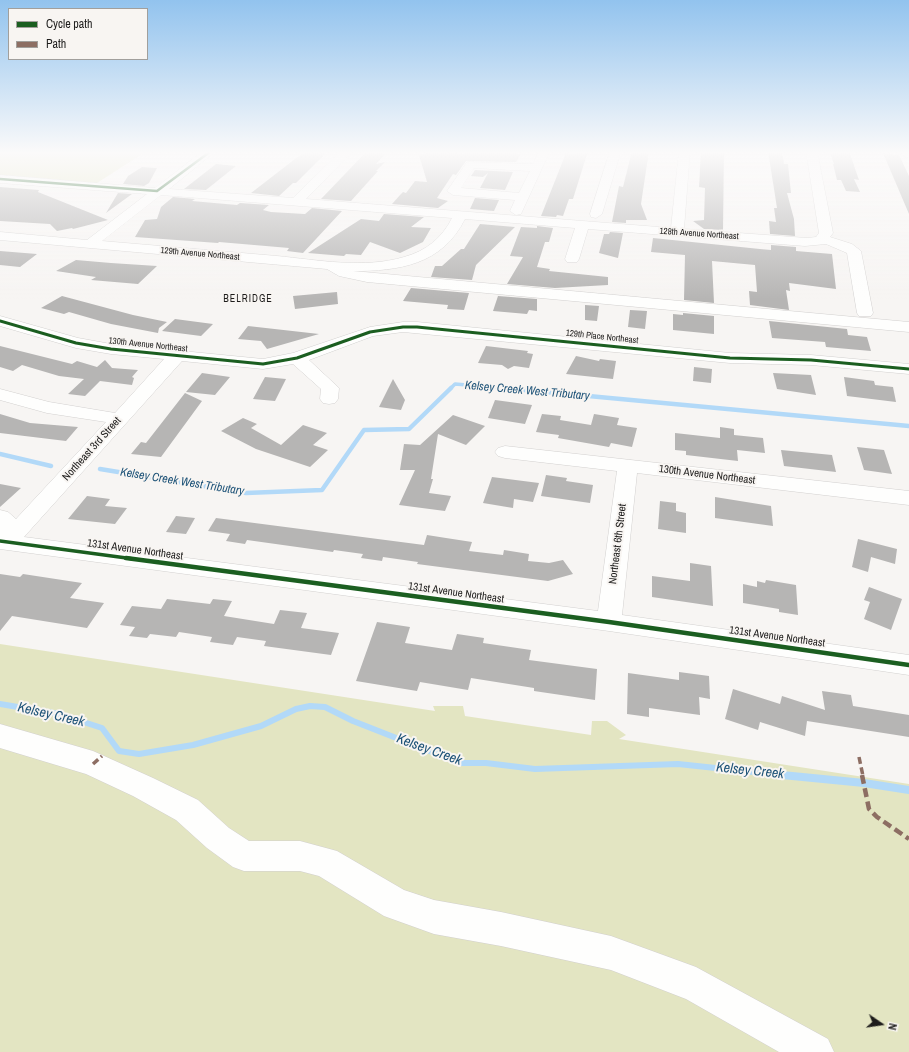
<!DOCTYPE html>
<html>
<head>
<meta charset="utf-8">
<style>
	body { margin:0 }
	#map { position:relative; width:909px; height:1052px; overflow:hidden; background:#f7f5f3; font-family:"Archivo Narrow",sans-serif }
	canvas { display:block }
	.legend { position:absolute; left:8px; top:8px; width:140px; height:52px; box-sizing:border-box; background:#f8f5f2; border:1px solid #a19f9c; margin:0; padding:5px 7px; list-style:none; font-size:12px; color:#1e1d1c }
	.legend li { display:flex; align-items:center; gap:8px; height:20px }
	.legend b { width:20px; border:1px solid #a19f9c }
	.north { position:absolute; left:861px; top:1004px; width:40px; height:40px; -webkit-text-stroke:3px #f8f5f2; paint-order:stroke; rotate:103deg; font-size:11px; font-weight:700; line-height:16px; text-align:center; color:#1e1d1c }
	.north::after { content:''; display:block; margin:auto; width:14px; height:18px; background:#1e1d1c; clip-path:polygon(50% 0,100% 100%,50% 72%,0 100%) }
</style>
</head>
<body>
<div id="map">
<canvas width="909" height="1052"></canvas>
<ul class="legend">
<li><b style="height:5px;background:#1b5e20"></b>Cycle path</li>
<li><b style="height:5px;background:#8d6e63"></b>Path</li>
</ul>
<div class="north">N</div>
</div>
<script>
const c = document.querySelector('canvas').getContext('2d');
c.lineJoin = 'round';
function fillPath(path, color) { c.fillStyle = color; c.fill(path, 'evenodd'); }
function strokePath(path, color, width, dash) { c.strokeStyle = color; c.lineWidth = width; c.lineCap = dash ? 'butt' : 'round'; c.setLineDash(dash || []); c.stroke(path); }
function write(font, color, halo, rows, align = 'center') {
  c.font = font + ' "Archivo Narrow",sans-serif'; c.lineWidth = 4; c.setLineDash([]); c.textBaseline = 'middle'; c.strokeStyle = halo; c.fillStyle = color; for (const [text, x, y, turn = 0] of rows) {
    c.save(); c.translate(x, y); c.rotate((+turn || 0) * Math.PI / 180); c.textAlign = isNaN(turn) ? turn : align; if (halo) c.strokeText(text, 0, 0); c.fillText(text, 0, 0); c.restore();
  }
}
const green = new Path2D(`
	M0,151H147L97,183L0,175Z
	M0,644L435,711L433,706H463L465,716L591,735L592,721H607L626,735L619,739L909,784V1052H0Z`);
const streamFar3 = new Path2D(`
	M450,389L455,384L515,389`);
const streamFar2 = new Path2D(`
	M503,388L909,426
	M0,454L51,466
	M100,469L246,493L322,490L364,430L409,429L451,388`);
const streamFar1 = new Path2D(`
	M0,704L59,714L102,728L119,751L139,754L193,745L261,726L296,709L310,706L325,707L353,721L460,763H486L535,769L678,764L791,776`);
const stream = new Path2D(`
	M782,775L864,783L909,790`);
const building = new Path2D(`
	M367,151H388L376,164L385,162L376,171H378L351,201L321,199Z
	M436,151L463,154V151H519L516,154H521L516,162L466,161L456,175L453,174L437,198L448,201L438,208L392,204L400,195L403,192L406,193L415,181L427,182L419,155Z
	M575,151H588L573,199H569L563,216L557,215L556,217L541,216L566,153L574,154Z
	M632,151H649L641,204L647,220H626V223L612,222L619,186L623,187Z
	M701,151H724L723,230L704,229L693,221L704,220L705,188L699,187Z
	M768,151H782L784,164H788L791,193H787L794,219L795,236L770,234L769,221L776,222L774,208H777Z
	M834,151H849L859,180L854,179L860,192L846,191L841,180H837L833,164H834L830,153Z
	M304,152L326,153L296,183H293L279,196L251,193Z
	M883,153L899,155L909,176V214Z
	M216,164L236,166L206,190L184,189Z
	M142,167L157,168L149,183L144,186L123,184L128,176Z
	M475,170L513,172L505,190L480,188L488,173L483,177L471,176Z
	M0,187L39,190L38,192L108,220L73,229L72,228L57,231L50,224L0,221Z
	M118,193L132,194L106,213Z
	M173,197L195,199L192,201L237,205L240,203L269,205L263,210L271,212L305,214L312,208L342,211L303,253L287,251L289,248L219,242L218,243L135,237L145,220L157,219L161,207Z
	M475,198L499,200L494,211L470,209Z
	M384,214L424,217L411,227L431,228L423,242L400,253L370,242L361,255L346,254L344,256L308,253L361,219L379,221Z
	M480,224L515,227L476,265L472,280L431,277L435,266H442L461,249H464Z
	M537,226L553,228L549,242H545L537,267L550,269L549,271L608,277V285L555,288L507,284L523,257L510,256L521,227L537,228Z
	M610,232L623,233L618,258L599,253L604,234H609Z
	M653,238L760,249L771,250V245L796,247V251L832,254L836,289L789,283L790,291L786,290L789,310L750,305L749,291L757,292L755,265L712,261L714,303L684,300L685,255L651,252Z
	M0,251L37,254L20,267L0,265Z
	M76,260L111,263L157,266L138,284L91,280L96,277L56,271Z
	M411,288L469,293L464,310L447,309L448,305L403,301Z
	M337,292L338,304L295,309L293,296Z
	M62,296L133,315L167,322L159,328L158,333L111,324L69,312L64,314L41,308Z
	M498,296L537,299V311L529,310L527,314L493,311Z
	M585,305L599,306L597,321L585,320Z
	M630,310L647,311L645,329L628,327Z
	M683,313L714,316V334L673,330V314L683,315Z
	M175,319L213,324L201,336L162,331Z
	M769,321L847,329L848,335L867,337L871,351L826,347L825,342L772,338Z
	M248,326L319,334L267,349L261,341L238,339Z
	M0,346L72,364L77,361L97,367L105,360L112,368L138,370L132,377L134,378L132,385L100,381L85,396L68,394L84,379L59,376L22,365L13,371L0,367Z
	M486,346L528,351L527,353L533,354L529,368L514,366L508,369L502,365L478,363Z
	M576,356L599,361L600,359L616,361L613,379L566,374Z
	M694,367L712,369L711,383L693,381Z
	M202,373L230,377L215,395L186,392Z
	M773,373L811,375L816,395L777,389Z
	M265,377L286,379L275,401L253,399Z
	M844,377L874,381L875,385L893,387L896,402L847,396Z
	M393,379L405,400L401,410L379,407Z
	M185,393L202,401L161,457L131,454L141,442L146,443Z
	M495,400L532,405L525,424L488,418Z
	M0,414L30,423L78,427L66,441L0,433Z
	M542,414L561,416L560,420L591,425L594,414L619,418L617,425L637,428L632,447L611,443L609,447L558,438L559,435L536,432Z
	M453,415L485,426L466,445L438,434L431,479H433L429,493L451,496L445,511L399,505L415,470H400L404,444L420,445Z
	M243,418L257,424L251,428L281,445L303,425L327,433L313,445L328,450L310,467L256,449L221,431Z
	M720,427L734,429V435L763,438L765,453L737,450L738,461L686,455V451L675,450V433L720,438Z
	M857,447L884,450L892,474L864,470Z
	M781,450L832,455L836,472L784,466Z
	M546,475L567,478L566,481L593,485L590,503L541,496Z
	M492,477L539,483L533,502L514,499L513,508L483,503Z
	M0,484L21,488L0,507Z
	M87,496L110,499L105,506L127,508L115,524L68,519Z
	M715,497L771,506L773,526L715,518Z
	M660,501L676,503V511L686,513V533L658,529Z
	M176,516L195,518L186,534L166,532Z
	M216,518L424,545L427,535L446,538L472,542L469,551L503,555L504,550L529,554L528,561L549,563L563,560L573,574L548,581L417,564L418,562L383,557L382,561L361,558L363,554L334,550L333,552L247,540L245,544L226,541L230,534L208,531Z
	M858,539L897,549L895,564L871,557L868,572L852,567Z
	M690,563L711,566L713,606L652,597V576L690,581Z
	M0,574L20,577L23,574L82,583L70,598L104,603L87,628L12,616L0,631Z
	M766,580L796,585L798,615L779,612V609L743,603V584L757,587V581L765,583Z
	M869,587L902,599L891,630L864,619L870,602L864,600Z
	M167,599L210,604L213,599L232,601L224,616L274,624L280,610L307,613L301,628L339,633L331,655L264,646L266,641L237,637L233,645L210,642L212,637L179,632L176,637L150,634L147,638L129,636L135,627L120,625L132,606L161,609Z
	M377,622L410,627L405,643L452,650L457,634L484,638L483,643L531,650L529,660L597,669L595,700L534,691V688L471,678L468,690L420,682L417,691L356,681Z
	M679,672L709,676L710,699L699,697L700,715L649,708V717L627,714L628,673L679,680Z
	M733,689L780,704L782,696L825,710L822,691L851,695L853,706L909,715V737L807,721L805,736L760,722L758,730L725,719Z`);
const minor = new Path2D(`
	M203,151H216L169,189L293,198L341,151H353L306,199L671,228L679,151H690L684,229L807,238L816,237L819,233L806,151H817L833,233L830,237L852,244L861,251L873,313L871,316H859L857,313L847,253L826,244L805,246L588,229L579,259L577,262H567L565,259L575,228L465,219C442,265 399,271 353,271L909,322V332L367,282L339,276L327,269L0,240V232L87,240L147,194L0,183V175L155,188ZM161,195L452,218C442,238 426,251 404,257C364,269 318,260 277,256C219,251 160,246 102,241Z
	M539,151H550L521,214L516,215L510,211L515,200L453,195L447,191L467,162L533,164ZM474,168L530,171L519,193L461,188Z
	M610,151H621L602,214L596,218L591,217L590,214Z
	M901,151H909V158L905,157Z
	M0,316L78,338L111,344L263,359L293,353L370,327L403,322H417L730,353L811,355L909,364V374L811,365L730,363L403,332L373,336L309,360L339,388L338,399L335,403L329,404L323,403L320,399L321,389L293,364L263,369L182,361L24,537L598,611L617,471L505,458L498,456L495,452L498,448L505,446L909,491V505L637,473L622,615L909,655V675L609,631L0,549V510L8,512L16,519L106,422L47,413L0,400V389L49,402L115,413L164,359L111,354L76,348L0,326Z
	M0,724L93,751L153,778L198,800L229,828L249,841H300L337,851L404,890L434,900L501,912L611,936L696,967L828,1039L834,1052H779L686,999L611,970L501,946L434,934L384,916L319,876L300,871H244L233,867L207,848L176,820L133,796L86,774L0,748Z`);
const quietFar1 = new Path2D(`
	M859,757L863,776
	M93,764L102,756`);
const quiet = new Path2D(`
	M862,775L869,809L877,817L909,839`);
const cyclewayFar3 = new Path2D(`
	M0,179L157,191L211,151`);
const cyclewayFar2 = new Path2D(`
	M0,321L76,343L111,349L263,364L297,358L370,332L403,327H417L730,358L811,360L909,369`);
const cyclewayFar1 = new Path2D(`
	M0,541L134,559`);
const cycleway = new Path2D(`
	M126,558L609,622L909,665`);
const farStreetnames = [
	["128th Avenue Northeast",699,234,4],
	["129th Avenue Northeast",200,254,5],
	["129th Place Northeast",602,337,6],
	["130th Avenue Northeast",148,345,6]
];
const farNeighbourhoodnames = [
	["BELRIDGE",248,299]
];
const streetNames = [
	["Northeast 3rd Street",92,449,-48],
	["130th Avenue Northeast",707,475,7],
	["Northeast 6th Street",618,544,-83],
	["131st Avenue Northeast",135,550,8],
	["131st Avenue Northeast",456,593,8],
	["131st Avenue Northeast",777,637,8]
];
const waterNames = [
	["Kelsey Creek West Tributary",527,391,5],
	["Kelsey Creek West Tributary",182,482,9]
];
const nearWaternames = [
	["Kelsey Creek",51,715,13],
	["Kelsey Creek",429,750,20],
	["Kelsey Creek",750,771,6]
];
fillPath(green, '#e3e5c2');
strokePath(streamFar3, '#b2d9f8', 3.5);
strokePath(streamFar2, '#b2d9f8', 4.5);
strokePath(streamFar1, '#b2d9f8', 6);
strokePath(stream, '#b2d9f8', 8);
fillPath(building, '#b6b5b4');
strokePath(minor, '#d2d0cf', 1);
fillPath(minor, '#fefefd');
strokePath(quietFar1, '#8d6e63', 3.5, [7, 3.5]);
strokePath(quiet, '#8d6e63', 4.5, [9, 4.5]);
strokePath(cyclewayFar3, '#1b5e20', 2.5);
strokePath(cyclewayFar2, '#1b5e20', 3);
strokePath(cyclewayFar1, '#1b5e20', 3.5);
strokePath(cycleway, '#1b5e20', 4.5);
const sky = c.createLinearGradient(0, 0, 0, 299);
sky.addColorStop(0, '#92c3ee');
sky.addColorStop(0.51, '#fbfafa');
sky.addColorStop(1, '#fbfafa00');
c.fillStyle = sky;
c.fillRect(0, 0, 909, 299);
write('9px', '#1e1d1c', '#f8f5f2', farStreetnames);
c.letterSpacing = '1px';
write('10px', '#1e1d1c', '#f8f5f2', farNeighbourhoodnames);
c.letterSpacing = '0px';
write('11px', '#1e1d1c', '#f8f5f2', streetNames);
write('italic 12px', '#1e5378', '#f8f5f2', waterNames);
write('italic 14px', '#1e5378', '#f8f5f2', nearWaternames);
</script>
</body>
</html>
